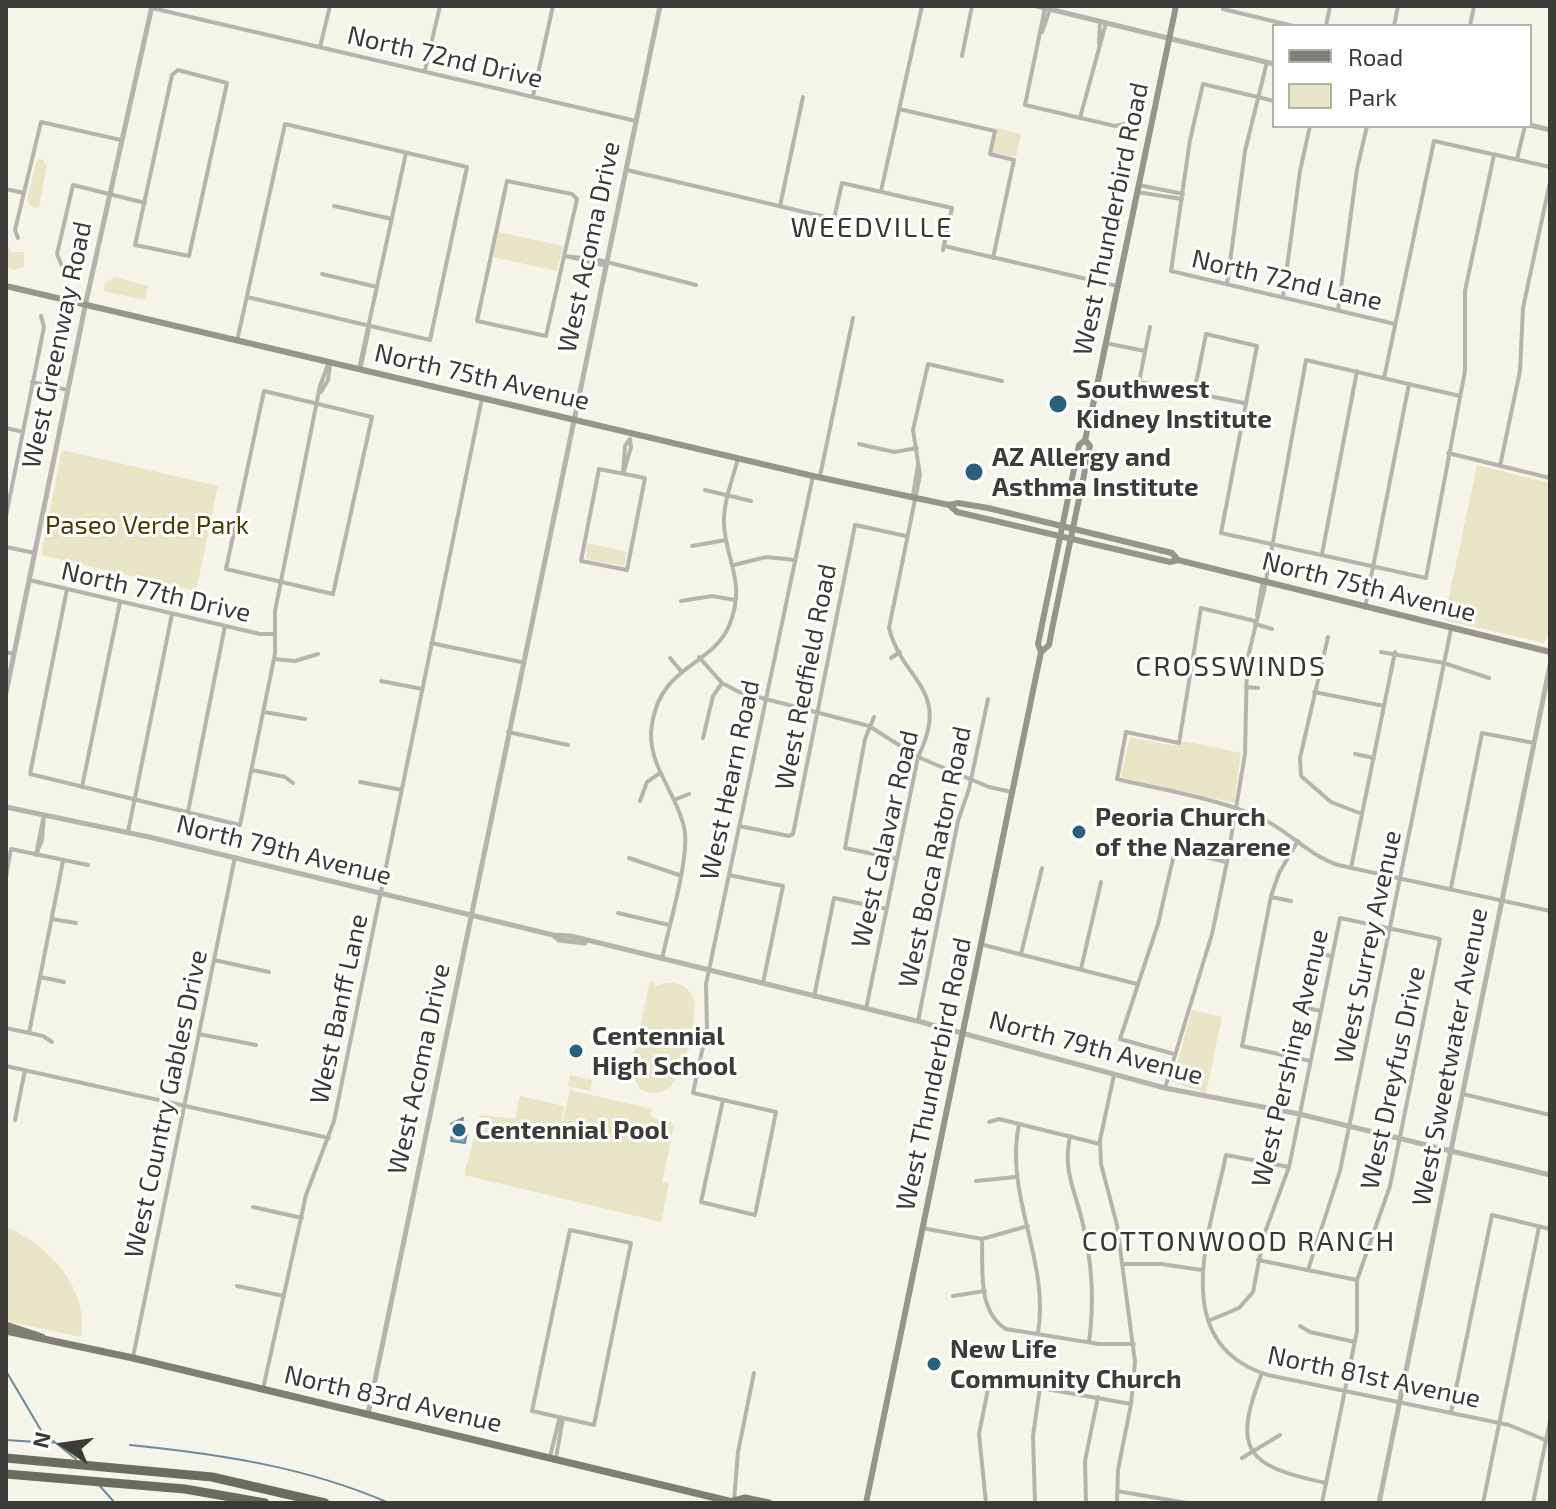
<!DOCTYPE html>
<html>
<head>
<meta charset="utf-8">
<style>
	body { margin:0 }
	#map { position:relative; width:1556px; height:1509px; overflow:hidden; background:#f5f4e8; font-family:"Exo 2",sans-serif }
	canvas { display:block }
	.frame { position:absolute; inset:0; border:8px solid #3d3c38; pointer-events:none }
	.legend { position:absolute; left:1272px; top:24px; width:260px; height:104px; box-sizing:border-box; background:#fff; border:2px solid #b1b1af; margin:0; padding:10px 14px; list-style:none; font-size:24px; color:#3d3c38 }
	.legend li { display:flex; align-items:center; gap:16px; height:40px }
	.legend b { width:40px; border:2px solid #b1b1af }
	.north { position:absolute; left:24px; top:1405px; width:80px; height:80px; -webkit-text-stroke:6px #fff; paint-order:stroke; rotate:283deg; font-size:22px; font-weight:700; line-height:32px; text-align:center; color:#3d3c38 }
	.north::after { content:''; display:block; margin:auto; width:28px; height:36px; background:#3d3c38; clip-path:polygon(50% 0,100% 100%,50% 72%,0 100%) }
</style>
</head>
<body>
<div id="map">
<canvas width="1556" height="1509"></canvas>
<div class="frame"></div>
<ul class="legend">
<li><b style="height:10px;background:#7f7e75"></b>Road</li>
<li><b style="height:22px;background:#e8e4c6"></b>Park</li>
</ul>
<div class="north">N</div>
</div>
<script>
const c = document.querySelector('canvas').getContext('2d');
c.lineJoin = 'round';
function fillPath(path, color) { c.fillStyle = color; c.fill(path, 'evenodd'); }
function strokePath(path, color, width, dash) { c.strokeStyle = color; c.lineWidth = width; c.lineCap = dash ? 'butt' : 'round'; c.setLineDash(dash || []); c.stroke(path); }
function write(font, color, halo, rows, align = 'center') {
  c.font = font + ' "Exo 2",sans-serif'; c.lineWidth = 6; c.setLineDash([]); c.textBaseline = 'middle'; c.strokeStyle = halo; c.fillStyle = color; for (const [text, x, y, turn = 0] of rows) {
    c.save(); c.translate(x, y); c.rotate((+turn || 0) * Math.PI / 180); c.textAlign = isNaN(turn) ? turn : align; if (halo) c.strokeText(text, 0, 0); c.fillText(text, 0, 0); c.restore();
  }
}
const green = new Path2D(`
	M998,128L1021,134L1016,157L992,152Z
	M37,159L43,160L47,165L39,207L34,208L27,201Z
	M498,232L563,246L557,271L493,257Z
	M6,245L12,252H24V267L14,270L6,267Z
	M116,277L148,286L145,300L104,291L105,282Z
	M62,450L218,486L196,591L41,555Z
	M1477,465L1550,483V633L1544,643L1444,620Z
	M587,543L627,552L624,566L586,559Z
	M1130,737L1174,746L1184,741L1241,753L1234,803L1124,778L1121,774Z
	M650,981L655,982V987C673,977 690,984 695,1004C694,1032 682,1112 640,1089L630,1071Z
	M1192,1010L1222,1017L1206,1093L1172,1082Z
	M570,1075L592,1080L590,1091L568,1086Z
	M570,1090L652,1109L650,1117L671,1122L674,1126L662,1182L669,1184L661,1222L464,1175L480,1115L515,1119L520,1096L564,1106L561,1129Z
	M6,1227C48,1244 90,1289 81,1337L10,1322L6,1315Z`);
const water = new Path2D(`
	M463,1118L460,1131L467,1132L465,1143L451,1141L453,1130L458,1128L451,1124Z`);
const stream = new Path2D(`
	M6,1371L42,1432L76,1459
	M6,1440L53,1443
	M130,1445C219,1454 307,1467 389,1503
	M99,1485L115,1503`);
const minor = new Path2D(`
	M1223,6V9L1293,26
	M152,8L636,121
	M1045,8L1025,105L1115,126L1125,124
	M1326,26L1330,6
	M1394,26L1398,6
	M1470,26L1474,6
	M1042,32L1050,9
	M1099,44L1100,21
	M320,47L330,6
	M962,56L972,6
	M178,70L227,83L189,256L135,245L172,75Z
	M425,70L440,6
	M533,96L553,6
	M1274,101L1203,84L1190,140L1171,271L1395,324
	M899,109L995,131L990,154L1014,160L993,258
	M1080,118L1106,23
	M1517,159L1525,126
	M627,170L834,219L842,183L952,208L943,250
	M507,181L572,194L577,199L546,336L477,321Z
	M1139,185L1183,194
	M6,189L24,193
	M881,191L922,6
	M1137,192L1182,199
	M334,206L392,219
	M780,206L803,97
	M18,238L15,230L41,122L121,140
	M944,246L1117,286
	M565,256L599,260L696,285
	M566,256L603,265
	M62,266L57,254L73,185L145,203
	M322,274L377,287
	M1227,284L1245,151L1267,62
	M1283,297L1300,171L1310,126
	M1338,310L1357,169L1367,126
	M1150,327L1139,382L1244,403
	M237,341L285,124L467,167L430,340L247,297
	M1105,343L1145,351
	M361,366L369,328
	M359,369L406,153
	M1384,378L1434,141L1550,167
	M32,382L68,390
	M264,391L372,417L333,594L226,569Z
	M321,392L328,380L330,365
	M1194,393L1206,334L1257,346L1221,533L1426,578L1465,371V291L1494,155
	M6,428L23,432
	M859,444L894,452L917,448
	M1448,453L1550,478
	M1500,466L1520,371L1523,308L1550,182
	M599,469L645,478L627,570L581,561Z
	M624,471L631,447L630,439
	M623,473L625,446L630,439
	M820,476L853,318
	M705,490L751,501
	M913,495L918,465
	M6,516L44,327L41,316
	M692,546L726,540
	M6,547L35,553
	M1322,554L1357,371
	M734,565L766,557L795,560
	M29,580L260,634H275
	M67,589L30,774L240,825L275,654V611L320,386L329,362
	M681,601L712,596L735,600
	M1365,608L1409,384
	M1257,615L1262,585
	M1255,621L1201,608L1179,743L1126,732L1117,779C1164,790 1215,798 1259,817C1288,830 1308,855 1338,865L1550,911
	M1255,624L1272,629
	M1328,637L1300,758L1301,776L1331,802L1362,814
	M431,643L521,662
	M6,652L14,654
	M1381,652L1444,663L1489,678
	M699,657L722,683L739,692L869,726L918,757L989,787L1012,792
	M670,658L681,671
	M891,658L900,652
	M274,659L295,661L318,654
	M381,681L422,689
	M1246,687L1258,688
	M1314,692L1384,706
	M264,712L305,719
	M874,717L865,739L845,848L897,859
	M508,732L568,745
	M703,738L713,696L722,683
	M1355,754L1374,758
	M252,770L285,777L293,783
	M360,782L402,790
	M82,787L120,602
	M674,800L689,794
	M640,801L647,782L660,773
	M188,812L225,626
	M739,826L789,836L793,834L855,525L906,536
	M128,832L172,614
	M1298,841L1279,873L1271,896L1242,1046L1310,1061
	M36,855L42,840L44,815
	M36,855L44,815
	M629,858L679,875
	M1351,868L1395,652
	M729,875L783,886L763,983
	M6,877L11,849L88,865
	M1451,888L1482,733L1534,743
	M1271,897L1291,901
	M618,913L669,925
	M52,919L76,923
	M980,944L1137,984
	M1314,953L1332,956
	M1021,954L1042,868
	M662,959C668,929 691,854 684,827C676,791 645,763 652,724C661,665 711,667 729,626C747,582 726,563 724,524C723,502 733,479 738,458
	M214,960L269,972
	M1081,969L1101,882
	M40,977L64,982
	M814,997L834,898L887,909
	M1302,1007L1321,1011
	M866,1009L918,757C952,688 903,683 889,628L920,475L913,430L928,364L1002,381
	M918,1021L958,821L969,789L988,699
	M6,1028L43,1036L52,1042
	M29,1033L63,861
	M199,1034L256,1045
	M1174,1054L1120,1039L1158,924L1175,850L1226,862
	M6,1066L329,1138
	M1114,1075L1100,1140L1101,1164L1117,1225L1135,1362L1131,1404L1118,1470L1117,1503
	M1165,1088L1212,934L1227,862L1245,754L1247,661L1264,591L1306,360L1460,396
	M1463,1094L1550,1115
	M723,1100L701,1202L755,1215L776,1112L693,1093L707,1028L706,984L813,476
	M15,1120L25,1070
	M989,1122L999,1119L1100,1144
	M1019,1124C1004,1196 1050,1260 1038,1333
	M1070,1136C1062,1174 1077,1193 1084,1229C1092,1265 1094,1306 1089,1342
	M1289,1167L1226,1155C1211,1229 1165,1343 1268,1375L1509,1425L1550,1442
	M976,1181L1015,1177
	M253,1207L302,1218
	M922,1228L982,1239L1028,1226
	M570,1230L631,1243L594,1425L532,1411Z
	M982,1239C983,1269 977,1311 1006,1329L1099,1344H1134
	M1258,1260L1357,1280
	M1122,1264H1161L1202,1270
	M1308,1270L1340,1171L1451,629
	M237,1286L284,1296
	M953,1296L985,1291
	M1208,1321L1239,1308L1253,1292L1264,1235L1289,1167L1340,918L1440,939L1390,1186L1357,1280V1331L1322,1503
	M1300,1326L1310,1332L1355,1342
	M133,1357L235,857
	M1262,1373C1231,1452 1247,1466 1326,1483
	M263,1389L306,1195L334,1121L482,398
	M1451,1413L1492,1215L1550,1229
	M550,1457L559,1420L563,1418
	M556,1458L563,1418
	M1242,1458L1280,1435
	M1117,1491L1187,1503
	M734,1501L738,1452L754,1373
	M986,1503L979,1434L990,1379L1131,1404
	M1035,1503L1033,1436L1040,1387
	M1086,1503L1085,1461L1098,1397
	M1483,1503L1539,1227
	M1533,1503L1550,1421`);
const tertiary = new Path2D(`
	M1037,6L1274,64
	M1530,125L1550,130
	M6,693L87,297L152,6
	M6,807L149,837L553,935L571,936L921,1022L1165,1088L1299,1114L1550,1175
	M553,935L559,940L585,943
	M368,1414L660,6
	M1379,1503L1550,665`);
const secondary = new Path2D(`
	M6,286L813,476L949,505L958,503L988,508L1172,553L1178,560
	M949,505L957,512L1170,562L1178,560L1550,652
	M1041,652L1049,645L1053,624L1090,446L1085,440
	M866,1503L1041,652L1038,644L1079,445L1085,440L1093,405L1176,6`);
const primary = new Path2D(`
	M6,1325L42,1337
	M6,1331L133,1358L737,1503
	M734,1501L745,1498L769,1503`);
const motorway = new Path2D(`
	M6,1458L212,1477L325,1503
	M6,1474L185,1489L265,1503`);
const markers = [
	[1058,404,10,"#2a607b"],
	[974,472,10,"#2a607b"],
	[1079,832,8,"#2a607b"],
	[576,1051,8,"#2a607b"],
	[459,1130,8,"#2a607b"],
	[934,1364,8,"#2a607b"]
];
const streetNames = [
	["North 72nd Drive",445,57,13],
	["West Thunderbird Road",1111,219,-78],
	["West Acoma Drive",589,247,-78],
	["North 72nd Lane",1287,280,13],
	["West Greenway Road",57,345,-78],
	["North 75th Avenue",482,377,13],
	["North 75th Avenue",1369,587,14],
	["North 77th Drive",156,592,13],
	["West Redfield Road",806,677,-79],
	["West Hearn Road",730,780,-78],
	["West Calavar Road",885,839,-77],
	["North 79th Avenue",284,850,14],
	["West Boca Raton Road",935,857,-78],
	["West Surrey Avenue",1368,947,-78],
	["West Banff Lane",339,1009,-78],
	["North 79th Avenue",1096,1048,15],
	["West Sweetwater Avenue",1450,1057,-79],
	["West Pershing Avenue",1290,1058,-77],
	["West Acoma Drive",419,1069,-78],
	["West Thunderbird Road",934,1074,-78],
	["West Dreyfus Drive",1393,1078,-78],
	["West Country Gables Drive",166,1104,-78],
	["North 81st Avenue",1374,1377,12],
	["North 83rd Avenue",393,1399,13]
];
const poiNames = [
	["Southwest",1076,389],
	["Kidney Institute",1076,419],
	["AZ Allergy and",992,457],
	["Asthma Institute",992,487],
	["Peoria Church",1095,817],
	["of the Nazarene",1095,847],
	["Centennial",592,1036],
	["High School",592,1066],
	["Centennial Pool",475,1130],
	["New Life",950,1349],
	["Community Church",950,1379]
];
const parkNames = [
	["Paseo Verde Park",147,525]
];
const neighbourhoodNames = [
	["WEEDVILLE",872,228],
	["CROSSWINDS",1231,667],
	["COTTONWOOD RANCH",1239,1242]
];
fillPath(green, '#e8e4c6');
fillPath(water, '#7eacc6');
strokePath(water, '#6a8a9b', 2);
strokePath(stream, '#6a8a9b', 2);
strokePath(minor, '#b4b3ae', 4);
strokePath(tertiary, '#b4b3ae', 5);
strokePath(secondary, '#95948d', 6);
strokePath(primary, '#7f7e75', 7);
strokePath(motorway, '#6c6b61', 9);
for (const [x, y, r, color] of markers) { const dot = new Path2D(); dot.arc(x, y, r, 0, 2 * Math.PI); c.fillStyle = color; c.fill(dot); strokePath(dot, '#fff', 3); }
write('26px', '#3d3c38', '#fff', streetNames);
write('bold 26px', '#3d3c38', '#fff', poiNames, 'left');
write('26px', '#463d01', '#fff', parkNames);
c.letterSpacing = '2px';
write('28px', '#3a382f', '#fff', neighbourhoodNames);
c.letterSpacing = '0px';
</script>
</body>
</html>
